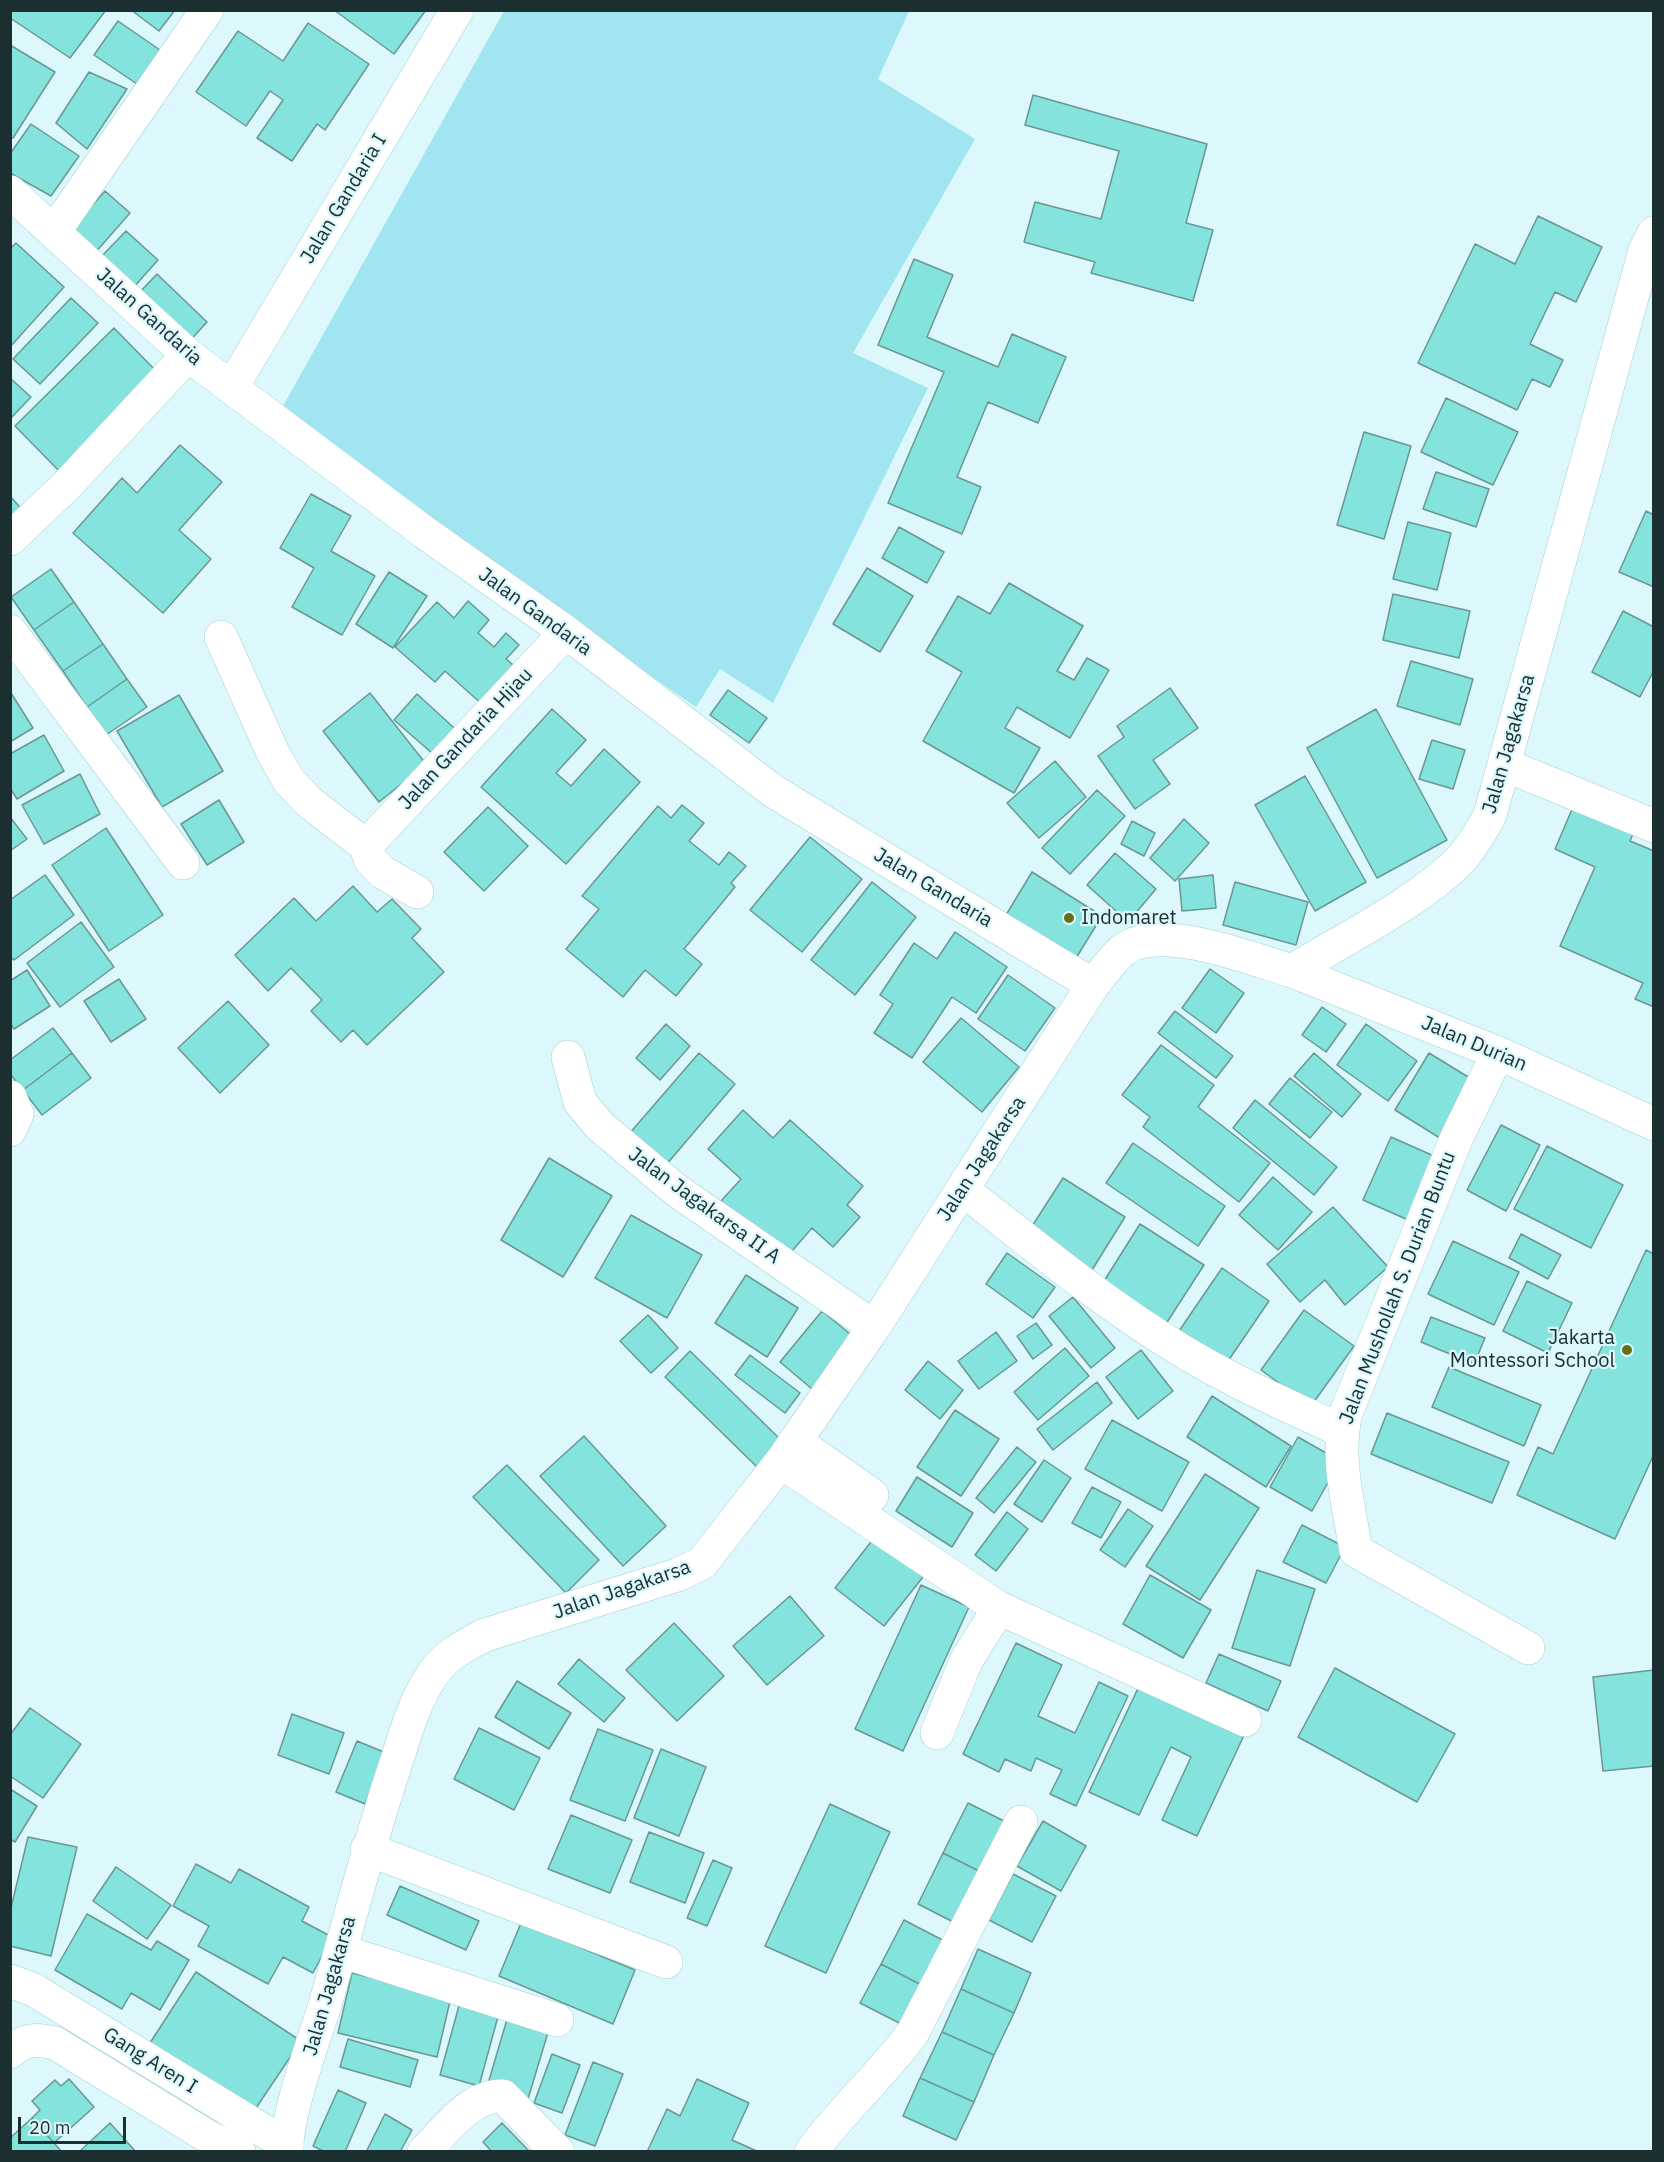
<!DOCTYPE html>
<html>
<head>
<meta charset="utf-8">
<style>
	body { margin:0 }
	#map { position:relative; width:1664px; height:2162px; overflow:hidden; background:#dcf8fc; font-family:"IBM Plex Sans",sans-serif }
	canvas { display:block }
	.frame { position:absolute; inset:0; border:12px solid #1b2e30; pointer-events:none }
	.scale { position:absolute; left:18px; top:2117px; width:108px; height:27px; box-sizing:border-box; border:3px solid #1b2e30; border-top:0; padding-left:8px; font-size:18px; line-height:21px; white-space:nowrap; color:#1b2e30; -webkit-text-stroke:4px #dcf8fc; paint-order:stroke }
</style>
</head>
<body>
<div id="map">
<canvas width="1664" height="2162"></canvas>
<div class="frame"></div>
<div class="scale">20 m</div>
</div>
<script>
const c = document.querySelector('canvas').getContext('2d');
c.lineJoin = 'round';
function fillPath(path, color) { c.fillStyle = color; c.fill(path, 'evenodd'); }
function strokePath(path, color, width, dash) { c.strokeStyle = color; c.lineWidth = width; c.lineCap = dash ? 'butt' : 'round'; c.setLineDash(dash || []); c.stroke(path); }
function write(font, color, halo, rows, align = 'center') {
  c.font = font + ' "IBM Plex Sans",sans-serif'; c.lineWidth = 4.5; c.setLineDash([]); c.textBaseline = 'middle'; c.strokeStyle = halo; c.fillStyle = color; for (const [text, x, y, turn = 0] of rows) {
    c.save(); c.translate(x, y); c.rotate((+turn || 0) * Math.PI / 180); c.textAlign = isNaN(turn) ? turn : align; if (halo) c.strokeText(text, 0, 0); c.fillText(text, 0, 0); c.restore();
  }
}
const green = new Path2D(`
	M504,11H909L878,79L975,139L853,353L928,388L773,703L720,669L696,707L277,417Z`);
const building = new Path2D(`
	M10,10H106L70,58L10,18Z
	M131,10H175L159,31Z
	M334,10H426L394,54Z
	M118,21L160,50L137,84L94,55Z
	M308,23L369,64L325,130L317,124L292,161L257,138L283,100L270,91L246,126L196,92L238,31L283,61Z
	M10,45L55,72L13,138L10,137Z
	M89,72L127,89L87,149L56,123Z
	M1033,95L1207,144L1186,223L1213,230L1193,301L1091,273L1095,262L1024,242L1035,202L1101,219L1119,151L1025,125Z
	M31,124L79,156L51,196L10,173V154Z
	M105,191L130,213L94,254L69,231Z
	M1538,216L1602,247L1576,302L1555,292L1530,344L1563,360L1550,387L1532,379L1517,410L1418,363L1475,244L1515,264Z
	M126,231L158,260L133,288L100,258Z
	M16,243L64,287L10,347V249Z
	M914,259L953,275L927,337L998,367L1012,334L1066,357L1038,423L988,402L957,477L981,487L962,534L888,503L944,372L878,345Z
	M157,274L207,322L187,344L136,296Z
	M71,298L98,323L40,384L13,359Z
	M114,328L159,374L61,473L15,426Z
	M10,378L31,397L10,419Z
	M1446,398L1518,432L1493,485L1421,452Z
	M1364,432L1411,446L1384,539L1337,525Z
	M180,445L222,482L179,530L211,559L163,613L73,533L122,478L137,493Z
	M1436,472L1489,489L1476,527L1423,509Z
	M311,494L351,516L331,551L375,576L342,635L292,607L314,568L280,548Z
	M10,496L26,514L10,527Z
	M1646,511L1654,515V587L1619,572Z
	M1408,522L1451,533L1437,590L1393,579Z
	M899,527L944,552L927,583L882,558Z
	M867,568L913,596L880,652L833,624Z
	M51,569L74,602L34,630L11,597Z
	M389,572L427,596L393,648L356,624Z
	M1009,583L1083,626L1057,671L1074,680L1087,658L1109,670L1070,738L1017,707L1005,728L1040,748L1014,793L923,741L962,672L926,651L958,596L990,614Z
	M1393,594L1470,611L1459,658L1383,640Z
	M468,601L489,620L478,633L494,647L506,633L519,645L506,659L518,669L484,706L445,671L435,682L395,647L437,602L454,618Z
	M74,602L103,644L63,671L34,630Z
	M1623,611L1654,627V670L1640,697L1592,672Z
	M103,644L127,679L87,707L63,671Z
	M1411,661L1473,679L1460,725L1397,706Z
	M127,679L147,707L106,735L87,707Z
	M1170,688L1198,728L1153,760L1170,784L1135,809L1098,756L1124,737L1117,726Z
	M728,690L767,718L749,743L710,715Z
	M11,693L33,728L10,742V693Z
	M370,693L426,764L379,802L323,731Z
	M417,694L463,736L441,761L394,720Z
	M179,695L223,771L162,807L117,731Z
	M552,709L586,740L556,773L571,786L604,749L640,782L566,864L481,787Z
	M1376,709L1447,840L1377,878L1307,748Z
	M44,735L64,771L17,799L10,788V754Z
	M1432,740L1465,750L1453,789L1419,779Z
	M1055,761L1086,797L1039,838L1007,803Z
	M80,774L100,814L44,844L22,805Z
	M1305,776L1366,882L1315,911L1255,805Z
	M1097,790L1125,816L1070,874L1042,848Z
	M219,800L244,842L207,865L181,824Z
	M1576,800L1636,827L1630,841L1654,851V1007L1635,999L1643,983L1560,946L1595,867L1555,849Z
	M682,805L704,823L689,841L719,865L729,852L746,866L731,883L735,887L684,949L702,964L676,996L645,970L623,997L566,949L599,909L582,896L658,806L671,818Z
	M488,807L528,846L484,891L444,852Z
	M10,817L27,839L10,851Z
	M1184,819L1209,843L1175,881L1150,858Z
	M1132,821L1155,833L1144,856L1121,844Z
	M106,828L163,915L109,951L52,865Z
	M810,837L862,879L802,952L750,910Z
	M1115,853L1156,889L1128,922L1087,885Z
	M1032,872L1102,916L1073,963L1003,920Z
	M45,875L74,915L14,960L10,956V900Z
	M1213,875L1216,908L1182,911L1179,879Z
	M872,882L916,917L855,995L811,960Z
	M1235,882L1308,902L1296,945L1223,925Z
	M353,886L377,912L392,899L421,929L412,938L444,972L367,1045L353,1030L341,1042L311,1011L322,1000L291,968L268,991L235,955L294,898L316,921Z
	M81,922L114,967L60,1007L27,963Z
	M955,932L1007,967L976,1013L952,997L912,1058L874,1033L893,1004L880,995L914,943L937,959Z
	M1210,969L1244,993L1216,1033L1182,1008Z
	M27,970L50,1006L14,1029L10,1023V981Z
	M1008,975L1055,1008L1025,1051L978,1019Z
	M119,979L146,1019L111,1042L84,1001Z
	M228,1001L269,1045L220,1093L178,1048Z
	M1322,1007L1346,1024L1326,1052L1302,1035Z
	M1175,1011L1233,1056L1216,1078L1158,1033Z
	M961,1018L1019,1067L982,1112L923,1062Z
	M666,1024L690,1046L660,1080L636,1058Z
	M1366,1024L1417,1061L1388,1101L1337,1065Z
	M53,1028L72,1053L23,1090L10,1074V1060Z
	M1161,1045L1214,1085L1198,1107L1270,1163L1239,1202L1143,1127L1150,1117L1122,1095Z
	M72,1053L91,1078L42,1115L23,1090Z
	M699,1053L735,1084L666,1165L629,1134Z
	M1314,1053L1361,1094L1342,1117L1294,1076Z
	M1429,1053L1478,1083L1443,1140L1395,1110Z
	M1290,1078L1332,1112L1310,1138L1269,1104Z
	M1255,1100L1337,1167L1314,1195L1233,1128Z
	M743,1110L773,1138L790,1120L863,1186L847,1205L860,1217L833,1247L812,1228L785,1259L721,1201L741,1179L708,1149Z
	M1501,1125L1540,1145L1506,1211L1467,1190Z
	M1391,1137L1443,1160L1415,1223L1363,1200Z
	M1133,1143L1225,1206L1198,1246L1106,1183Z
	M1547,1146L1623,1185L1591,1248L1514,1209Z
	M549,1158L612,1196L563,1277L501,1240Z
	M1273,1177L1312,1212L1278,1250L1239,1215Z
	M1063,1178L1125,1217L1092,1270L1029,1231Z
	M1333,1207L1388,1267L1345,1305L1325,1280L1300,1302L1267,1264Z
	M631,1215L702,1255L667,1318L595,1278Z
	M1140,1224L1204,1265L1162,1330L1099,1289Z
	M1521,1234L1561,1255L1548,1279L1509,1258Z
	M1453,1241L1519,1272L1494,1325L1428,1294Z
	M1646,1250L1654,1254V1454L1615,1539L1517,1495L1538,1447L1553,1454Z
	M1007,1253L1055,1287L1033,1318L986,1284Z
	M1222,1268L1269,1301L1226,1364L1179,1331Z
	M746,1275L798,1308L767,1357L715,1323Z
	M1527,1281L1572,1303L1548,1353L1503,1331Z
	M1073,1297L1115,1348L1091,1368L1049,1316Z
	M1304,1310L1354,1346L1311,1406L1261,1370Z
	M822,1311L855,1338L812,1389L780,1362Z
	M648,1315L678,1348L651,1373L620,1341Z
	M1431,1317L1485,1338L1474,1364L1421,1342Z
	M1036,1323L1052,1345L1033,1359L1017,1336Z
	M996,1332L1017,1361L979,1389L958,1361Z
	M1065,1348L1089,1376L1038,1420L1014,1392Z
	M1141,1350L1173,1391L1138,1419L1106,1377Z
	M690,1351L782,1441L757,1467L665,1377Z
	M750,1355L800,1393L785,1413L735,1375Z
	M928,1361L963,1390L940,1419L905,1390Z
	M1449,1367L1541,1405L1524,1446L1432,1407Z
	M1097,1382L1112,1403L1053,1450L1037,1429Z
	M1212,1396L1291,1446L1266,1487L1187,1437Z
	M955,1410L999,1439L961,1496L917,1467Z
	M1387,1413L1509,1462L1492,1503L1371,1454Z
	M1112,1420L1189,1462L1162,1511L1085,1469Z
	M584,1436L666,1526L623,1566L540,1476Z
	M1298,1437L1340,1461L1312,1511L1270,1487Z
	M1017,1447L1036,1462L994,1513L976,1498Z
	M1044,1460L1071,1478L1042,1522L1014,1504Z
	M507,1465L599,1560L566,1593L473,1497Z
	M1205,1474L1259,1508L1200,1600L1146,1566Z
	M917,1477L973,1513L952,1547L896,1511Z
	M1092,1487L1121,1502L1101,1538L1072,1523Z
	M1128,1509L1153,1526L1125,1567L1100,1550Z
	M1007,1512L1028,1529L996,1571L975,1555Z
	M1302,1525L1345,1547L1326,1583L1283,1562Z
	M874,1538L923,1577L884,1626L835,1588Z
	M1257,1570L1315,1589L1290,1666L1232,1648Z
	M1150,1575L1211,1610L1183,1658L1123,1624Z
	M921,1585L969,1607L903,1751L855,1729Z
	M790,1596L824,1636L767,1685L733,1646Z
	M674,1623L724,1676L677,1721L626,1670Z
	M1016,1643L1062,1665L1038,1716L1075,1733L1099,1682L1128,1696L1076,1806L1050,1794L1062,1770L1036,1758L1031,1771L1005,1759L999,1772L963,1754Z
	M1219,1654L1281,1681L1268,1711L1206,1683Z
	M579,1659L625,1698L604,1722L558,1684Z
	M1335,1668L1455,1734L1417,1802L1298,1737Z
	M1654,1670V1766L1603,1771L1593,1677Z
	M517,1681L571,1713L549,1749L495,1717Z
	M1141,1682L1246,1731L1197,1836L1162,1820L1191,1757L1171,1747L1139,1815L1089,1792Z
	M30,1708L81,1744L43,1798L10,1776V1735Z
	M292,1714L344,1733L329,1774L278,1755Z
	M479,1728L540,1758L514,1810L454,1779Z
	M598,1729L653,1750L625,1821L570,1800Z
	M357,1741L386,1753L365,1804L336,1792Z
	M661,1749L706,1767L679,1836L634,1818Z
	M10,1789L37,1806L15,1842L10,1839Z
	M968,1803L1014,1826L989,1876L943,1853Z
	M830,1804L890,1832L826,1973L765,1946Z
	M571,1815L632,1840L610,1893L548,1869Z
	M1043,1821L1086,1846L1061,1891L1017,1866Z
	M649,1832L704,1853L685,1903L630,1882Z
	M28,1837L77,1847L51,1956L10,1946V1912Z
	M943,1853L989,1876L963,1927L918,1904Z
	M713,1860L732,1868L707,1926L687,1918Z
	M196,1864L231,1883L239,1869L309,1907L302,1921L332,1937L313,1973L283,1957L268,1984L198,1946L209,1926L173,1906Z
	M116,1867L171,1905L147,1939L93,1901Z
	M1013,1874L1056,1896L1032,1942L989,1920Z
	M400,1886L479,1921L466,1950L387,1915Z
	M87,1914L151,1950L157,1941L189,1960L160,2010L131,1993L122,2009L55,1970Z
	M904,1920L954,1946L931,1990L881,1964Z
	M521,1923L635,1970L613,2024L499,1976Z
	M978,1949L1031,1973L1014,2013L961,1989Z
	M881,1964L931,1990L911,2029L860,2003Z
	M196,1972L301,2041L252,2114L148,2046Z
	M352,1973L451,1997L437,2057L338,2033Z
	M961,1989L1014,2013L994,2055L942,2032Z
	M460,2002L499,2013L479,2086L440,2075Z
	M508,2016L549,2029L528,2099L487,2087Z
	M942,2032L994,2055L974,2102L920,2078Z
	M348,2039L418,2060L410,2087L340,2067Z
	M552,2054L580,2065L562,2113L534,2103Z
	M593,2062L623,2074L595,2146L565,2135Z
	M920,2078L974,2102L956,2140L903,2116Z
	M69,2079L94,2107L54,2143L32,2118L40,2110L32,2101L55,2080L61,2086Z
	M697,2079L749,2103L732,2140L759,2152H647L667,2109L680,2116Z
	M338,2090L366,2103L345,2152H325L313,2146Z
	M385,2114L412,2130L400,2152H366Z
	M32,2118L54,2143L62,2152H13L10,2149V2138Z
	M110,2123L136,2152H79Z
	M502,2123L530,2152H492L483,2142Z`);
const minor = new Path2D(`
	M10,192L188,355L424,532L566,632L773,791L1093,985
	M54,232L207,10
	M232,387L457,10
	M10,539L66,486L188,355
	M10,631L183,863
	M221,637L273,753L289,781L309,802L366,846L370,859L382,872L417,892
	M1505,765L1654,826
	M366,846L566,632
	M1498,1053L1456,1139L1346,1413C1335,1458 1349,1506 1356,1551L1528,1648
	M568,1057L580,1102L600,1126L676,1190L874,1327
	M10,1097L17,1114L10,1130
	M963,1190C1033,1244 1103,1303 1179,1349C1231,1381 1287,1405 1342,1431
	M795,1441L872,1495
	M781,1462L999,1608L1245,1720
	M937,1733L966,1661L999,1608
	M367,1849L666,1962
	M341,1951L557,2020
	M10,1981L34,1990L287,2145
	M10,2052C25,2038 37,2039 55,2043L207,2136L239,2152
	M424,2152C446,2130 470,2095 503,2096L558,2152
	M811,2152C842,2110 881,2075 912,2034L1021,1822`);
const major = new Path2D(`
	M1292,971L1498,1053L1654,1124
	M287,2152C285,2116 315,2038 326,2001C349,1924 368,1846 394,1769C404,1739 412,1707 429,1680C442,1657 462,1647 485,1635L677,1575L702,1563L781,1462L874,1327L1093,985C1102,974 1112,959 1123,950C1160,922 1251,959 1292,971C1344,939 1421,901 1462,858C1473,845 1482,830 1490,815L1645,250L1654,233`);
const markers = [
	[1069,918,6,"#646f17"],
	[1627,1350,6,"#646f17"]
];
const streetNames = [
	["Jalan Gandaria I",344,199,-59],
	["Jalan Gandaria",149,317,42],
	["Jalan Gandaria",535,612,36],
	["Jalan Gandaria Hijau",466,739,-47],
	["Jalan Jagakarsa",1509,744,-74],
	["Jalan Gandaria",933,888,31],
	["Jalan Durian",1474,1044,23],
	["Jalan Jagakarsa",982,1159,-57],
	["Jalan Jagakarsa II A",704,1206,36],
	["Jalan Mushollah S. Durian Buntu",1398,1288,-69],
	["Jalan Jagakarsa",622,1590,-19],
	["Jalan Jagakarsa",330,1986,-74],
	["Gang Aren I",150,2061,32]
];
const poiNames = [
	["Indomaret",1081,918],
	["Jakarta",1615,1338,"right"],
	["Montessori School",1615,1361,"right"]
];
fillPath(green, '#a0e5ef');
fillPath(building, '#84e3dc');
strokePath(building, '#6a9793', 1.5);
strokePath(minor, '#a2d1d8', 34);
strokePath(major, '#a2d1d8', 34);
strokePath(minor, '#fff', 33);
strokePath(major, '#fff', 33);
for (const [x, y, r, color] of markers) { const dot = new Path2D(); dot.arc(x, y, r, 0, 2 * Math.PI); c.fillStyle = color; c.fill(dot); strokePath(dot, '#dcf8fc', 2); }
write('20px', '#1b2e30', '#dcf8fc', streetNames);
write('20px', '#1b2e30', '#dcf8fc', poiNames, 'left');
</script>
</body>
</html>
